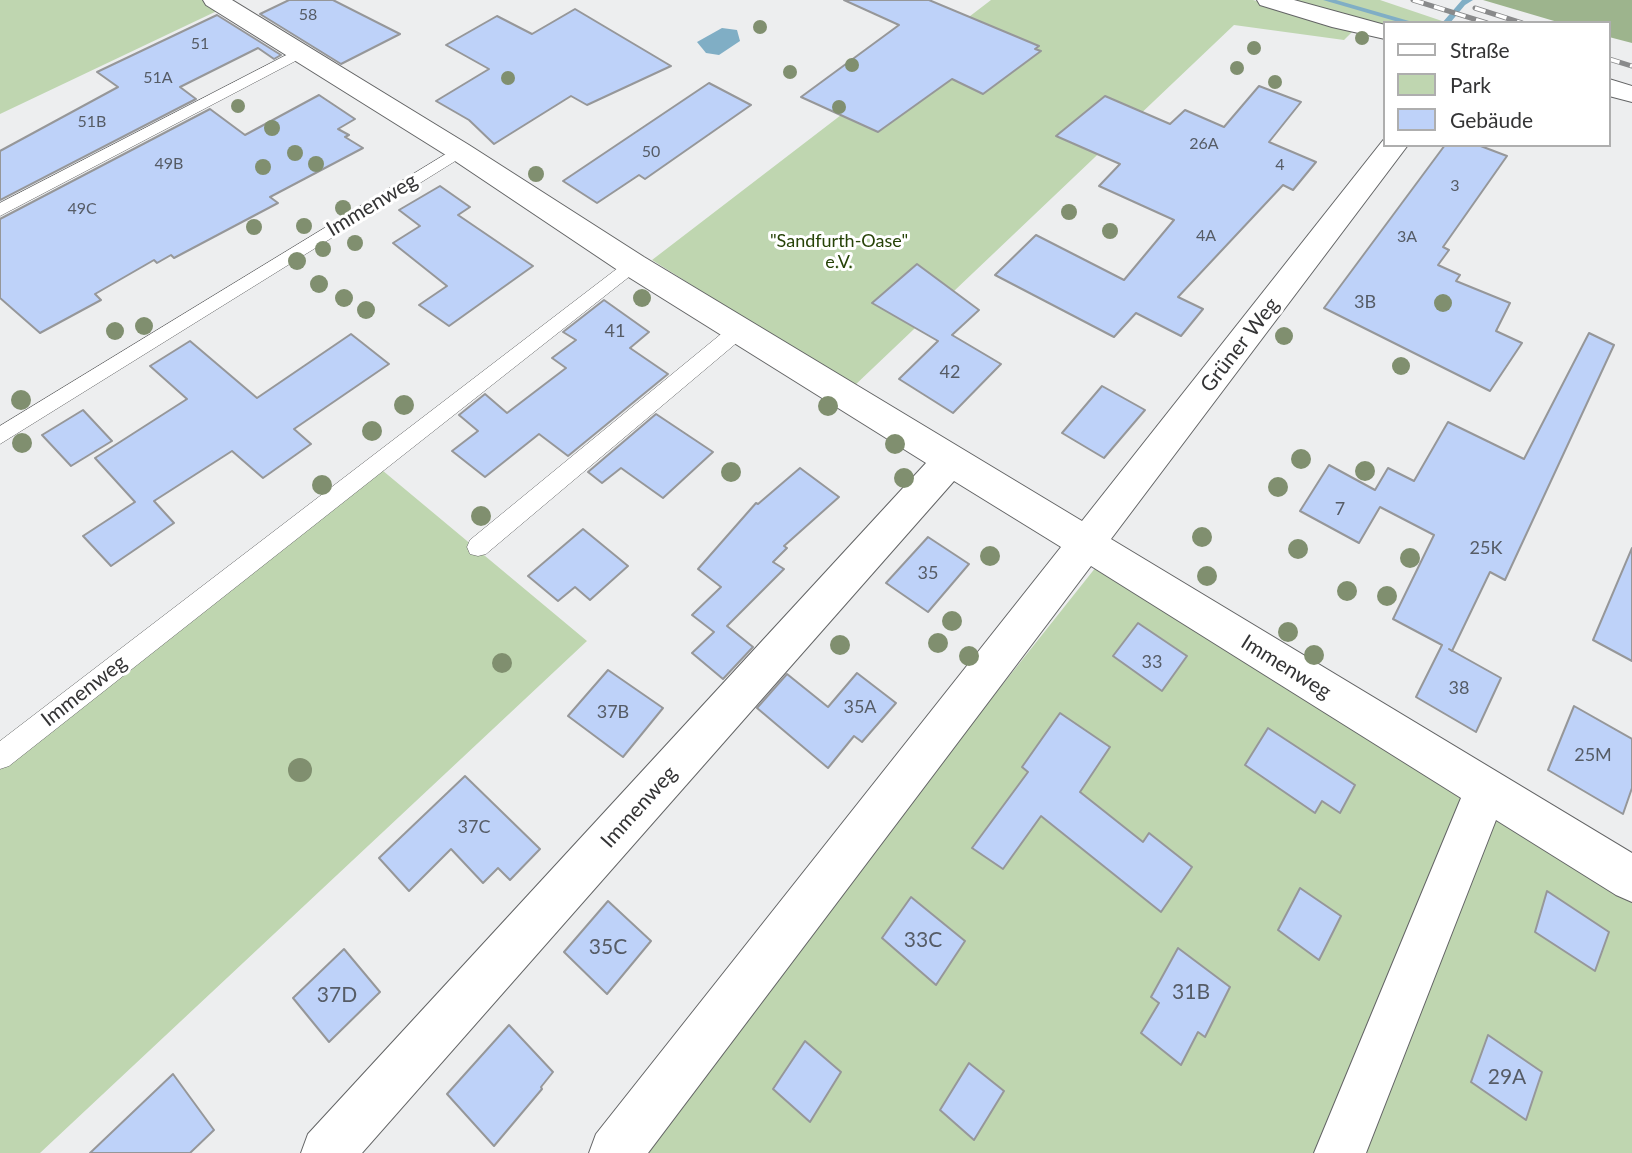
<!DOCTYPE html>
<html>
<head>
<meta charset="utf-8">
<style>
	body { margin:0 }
	#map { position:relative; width:1632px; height:1153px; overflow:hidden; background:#edeeef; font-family:Lato,sans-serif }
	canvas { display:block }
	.legend { position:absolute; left:1383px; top:21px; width:228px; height:126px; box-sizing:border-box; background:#fff; border:2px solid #aeaeae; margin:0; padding:9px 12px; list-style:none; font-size:21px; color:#343435 }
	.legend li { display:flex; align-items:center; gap:14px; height:35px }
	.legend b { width:35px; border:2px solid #aeaeae }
</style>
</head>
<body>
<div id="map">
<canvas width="1632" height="1153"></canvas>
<ul class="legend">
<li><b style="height:9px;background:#fff"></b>Straße</li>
<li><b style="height:19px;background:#bfd6b0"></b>Park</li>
<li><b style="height:19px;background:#bed2f9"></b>Gebäude</li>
</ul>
</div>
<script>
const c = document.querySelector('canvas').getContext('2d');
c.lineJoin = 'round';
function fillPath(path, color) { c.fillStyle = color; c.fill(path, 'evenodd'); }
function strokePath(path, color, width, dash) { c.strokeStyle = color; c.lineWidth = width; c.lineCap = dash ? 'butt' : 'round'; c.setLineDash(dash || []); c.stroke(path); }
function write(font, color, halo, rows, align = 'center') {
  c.font = font + ' Lato,sans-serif'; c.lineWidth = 6; c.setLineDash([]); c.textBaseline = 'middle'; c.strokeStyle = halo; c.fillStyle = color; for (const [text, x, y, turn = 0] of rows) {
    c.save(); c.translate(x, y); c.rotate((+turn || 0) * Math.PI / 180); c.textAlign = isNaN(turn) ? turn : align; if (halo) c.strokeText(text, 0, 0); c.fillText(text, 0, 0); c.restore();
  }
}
const green = new Path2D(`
	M0,0H220L219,10L0,114Z
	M991,0H1253L1354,30L1344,40L1234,25L853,387L652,260Z
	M1284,0H1380L1448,23H1385V28L1354,22Z
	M370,460L587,641L40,1153H0V741Z
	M1096,567L1632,900V1153H630Z`);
const forest = new Path2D(`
	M1483,0H1632V43L1609,37V23H1561Z`);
const water = new Path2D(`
	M722,28L737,30L740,41L719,55L706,53L697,42Z`);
const stream = new Path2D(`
	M1323,0H1336L1416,23H1402Z
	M1462,0H1473L1465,5L1450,23H1442Z`);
const building = new Path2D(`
	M289,0H333L400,34L341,64L260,14Z
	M844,0H929L1039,46L1035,49L1041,51L983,94L952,79L878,132L801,97L899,25Z
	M575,9L671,66L587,105L571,96L494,144L469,120L436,101L489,69L446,45L497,16L532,34Z
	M217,15L281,55L274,59L258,48L180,87L196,99L0,200V151L118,87L97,72Z
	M709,83L751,105L645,179L639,175L597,203L563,181Z
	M1259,86L1301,102L1269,142L1316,162L1293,190L1283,185L1178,297L1203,309L1181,336L1136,313L1114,337L995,275L1036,235L1124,280L1174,220L1099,186L1120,164L1056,136L1105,96L1170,124L1185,110L1224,127Z
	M319,95L355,119L338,129L349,135L345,137L363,148L270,197L278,203L174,258L171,255L157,263L154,260L95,294L101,300L40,333L0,298V219L210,109L245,135Z
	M1445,145H1478L1507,156L1443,247L1449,250L1438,265L1460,275L1456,281L1510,303L1496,331L1522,343L1490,391L1324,308Z
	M440,186L470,207L458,215L533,266L449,326L419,305L447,286L393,243L420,226L399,210Z
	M917,264L979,310L952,335L1001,364L953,413L899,379L938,341L872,303Z
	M604,300L649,332L630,348L668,374L568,456L539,434L485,477L452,451L478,431L459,415L485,394L507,413L566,368L552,358L576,340L563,332Z
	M1589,333L1614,345L1505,580L1490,572L1452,651L1449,649L1501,678L1476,732L1416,697L1442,645L1393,619L1434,535L1380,507L1359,543L1300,511L1329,465L1375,490L1388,468L1414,481L1448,422L1524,459Z
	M351,334L389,364L294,429L311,444L263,478L232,451L154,501L174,523L111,566L83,536L135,502L95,458L187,399L150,366L190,341L257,398Z
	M1102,386L1145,410L1104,458L1062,433Z
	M83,410L112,441L71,466L42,435Z
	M656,414L713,452L663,498L621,468L602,483L588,472Z
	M800,468L839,497L784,546L787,548L773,562L784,569L727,626L753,647L723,679L692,653L714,632L692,615L721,587L698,569L756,503L758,504Z
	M583,529L628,566L590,600L575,587L558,601L528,576Z
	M928,537L969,564L928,612L886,583Z
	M1632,548V661L1593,640Z
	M1138,623L1187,656L1162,691L1113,656Z
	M608,670L663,708L623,757L568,716Z
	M857,673L896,703L862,742L854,736L828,768L757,708L787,674L828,707Z
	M1574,706L1632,739V788L1623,814L1548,770Z
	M1060,713L1110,747L1080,792L1143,842L1149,833L1192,867L1161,912L1041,816L1003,869L972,848L1028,772L1022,767Z
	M1268,728L1355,785L1340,813L1322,801L1315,813L1245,765Z
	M465,776L540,849L510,880L498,868L483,883L451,849L409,891L379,858Z
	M1300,888L1341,916L1319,960L1278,930Z
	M1547,891L1609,932L1595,971L1535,932Z
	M911,897L965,941L936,985L882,938Z
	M608,901L651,941L607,994L564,952Z
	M1178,948L1230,987L1205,1037L1198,1032L1181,1065L1141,1033L1159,1003L1151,997Z
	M344,949L380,992L329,1042L293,998Z
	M509,1025L553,1072L541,1087L542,1089L494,1146L447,1094Z
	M1488,1035L1542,1072L1526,1120L1471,1082Z
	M805,1041L841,1072L810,1122L773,1089Z
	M969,1063L1004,1091L974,1140L940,1110Z
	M173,1074L214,1130L190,1153H90Z`);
const service = new Path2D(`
	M300,48L305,50L308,53L305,56L0,216V203Z
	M459,146L465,147L467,151L465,155L0,444V426Z
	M633,259L639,261L642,265L639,269L9,766L0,769V741L627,261Z
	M739,323L746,325L749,330L746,335L486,554L478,556L470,554L467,547L470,540L732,325Z`);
const minor = new Path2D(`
	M203,0H232L469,145L644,257L1082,521L1384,139L1385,145H1408L1111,539L1632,853V902L1616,895L1496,820L1366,1153H1314L1461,798L1091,566L648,1153H589L596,1134L1061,547L954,481L362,1153H301L308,1134L926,463L622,273L449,157L206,5Z
	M1257,0H1294L1385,25V39L1332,27L1260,5Z
	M1609,79L1632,86V102L1609,96Z`);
const rail = new Path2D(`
	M1413,0L1487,23
	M1475,8L1522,23
	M1609,59L1632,66`);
const trees = [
	[760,27,7],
	[1362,38,7],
	[1254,48,7],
	[852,65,7],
	[1237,68,7],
	[790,72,7],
	[508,78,7],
	[1275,82,7],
	[238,106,7],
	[839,107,7],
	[272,128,8],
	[295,153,8],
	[316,164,8],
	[263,167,8],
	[536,174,8],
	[343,208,8],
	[1069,212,8],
	[304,226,8],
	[254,227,8],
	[1110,231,8],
	[355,243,8],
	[323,249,8],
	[297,261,9],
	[319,284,9],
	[344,298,9],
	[642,298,9],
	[1443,303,9],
	[366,310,9],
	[144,326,9],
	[115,331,9],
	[1284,336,9],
	[1401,366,9],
	[21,400,10],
	[404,405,10],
	[828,406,10],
	[372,431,10],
	[22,443,10],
	[895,444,10],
	[1301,459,10],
	[1365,471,10],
	[731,472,10],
	[904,478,10],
	[322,485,10],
	[1278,487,10],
	[481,516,10],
	[1202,537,10],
	[1298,549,10],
	[990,556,10],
	[1410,558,10],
	[1207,576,10],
	[1347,591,10],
	[1387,596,10],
	[952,621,10],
	[1288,632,10],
	[938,643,10],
	[840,645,10],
	[1314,655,10],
	[969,656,10],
	[502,663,10],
	[300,770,12]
];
const farNumbernames = [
	["58",308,15],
	["51",200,44],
	["51A",158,78],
	["51B",92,122],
	["26A",1204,144],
	["50",651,152],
	["49B",169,164],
	["4",1280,165],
	["3",1455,186],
	["49C",82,209],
	["4A",1206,236],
	["3A",1407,237]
];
const farParknames = [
	["\"Sandfurth-Oase\"",839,241],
	["e.V.",839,262]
];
const numberNames = [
	["3B",1365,302],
	["41",615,331],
	["42",950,372],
	["7",1340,509],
	["25K",1486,548],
	["35",928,573],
	["33",1152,662],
	["38",1459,688],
	["35A",860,707],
	["37B",613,712],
	["25M",1593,755],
	["37C",474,827]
];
const streetNames = [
	["Immenweg",372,205,-31],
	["Grüner Weg",1240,345,-52],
	["Immenweg",1286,667,32],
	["Immenweg",84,691,-38],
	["Immenweg",639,807,-48]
];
const nearNumbernames = [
	["33C",923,940],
	["35C",608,947],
	["31B",1191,992],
	["37D",337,995],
	["29A",1507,1077]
];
fillPath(green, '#bfd6b0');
fillPath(forest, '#9db48d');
fillPath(water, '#80aec5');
fillPath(stream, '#80aec5');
fillPath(building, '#bed2f9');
strokePath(building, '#969799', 2);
strokePath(service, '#636465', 1);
strokePath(minor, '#636465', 2);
fillPath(service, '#fff');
fillPath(minor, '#fff');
strokePath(rail, '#898a8b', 5);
strokePath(rail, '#fff', 3.5, [11]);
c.fillStyle = '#808f6f';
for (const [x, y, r] of trees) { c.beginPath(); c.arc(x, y, r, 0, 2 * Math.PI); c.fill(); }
write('16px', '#565c66', null, farNumbernames);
write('18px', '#264207', '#fff', farParknames);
write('18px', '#565c66', null, numberNames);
write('21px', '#343435', '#fff', streetNames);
write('21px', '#565c66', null, nearNumbernames);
</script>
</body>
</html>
